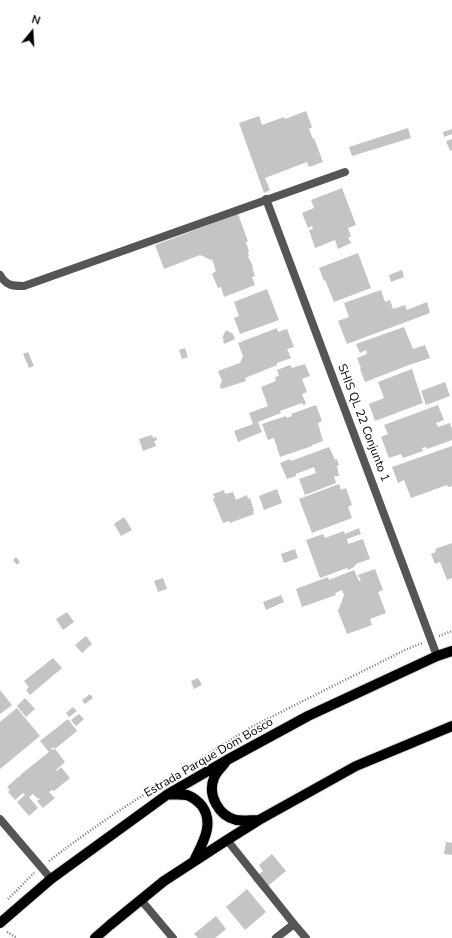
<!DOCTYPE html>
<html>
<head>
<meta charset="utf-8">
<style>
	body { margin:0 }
	#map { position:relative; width:452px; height:938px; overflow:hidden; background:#fff; font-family:"Nunito Sans",sans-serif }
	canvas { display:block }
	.north { position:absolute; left:12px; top:12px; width:40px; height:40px; -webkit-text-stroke:3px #fff; paint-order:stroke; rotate:18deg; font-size:11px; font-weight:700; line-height:16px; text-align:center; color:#000 }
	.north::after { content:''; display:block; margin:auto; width:14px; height:18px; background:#000; clip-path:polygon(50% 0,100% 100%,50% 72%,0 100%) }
</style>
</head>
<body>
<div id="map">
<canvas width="452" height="938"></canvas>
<div class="north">N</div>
</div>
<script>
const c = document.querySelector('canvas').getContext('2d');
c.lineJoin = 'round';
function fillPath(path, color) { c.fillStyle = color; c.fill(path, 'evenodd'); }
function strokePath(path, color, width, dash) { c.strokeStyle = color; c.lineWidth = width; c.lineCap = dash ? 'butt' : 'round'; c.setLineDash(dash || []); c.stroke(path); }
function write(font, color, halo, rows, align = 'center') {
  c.font = font + ' "Nunito Sans",sans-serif'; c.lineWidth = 3; c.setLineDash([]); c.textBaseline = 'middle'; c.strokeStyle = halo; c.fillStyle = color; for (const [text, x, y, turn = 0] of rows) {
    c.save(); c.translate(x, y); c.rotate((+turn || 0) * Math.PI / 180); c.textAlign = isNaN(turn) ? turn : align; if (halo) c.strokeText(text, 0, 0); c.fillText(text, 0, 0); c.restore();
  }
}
const building = new Path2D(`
	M306,111L312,127L309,129L313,139L314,138L323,162L309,167L307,162L265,178L270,190L264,193L239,123L259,116L262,125L284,117L285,119Z
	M408,128L411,138L352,156L349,147Z
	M452,129V134L444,137L443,132Z
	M452,139V150L450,151L446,141Z
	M342,188L356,225L348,228L351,237H348L351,243L338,249L335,240L315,248L309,230L313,229L312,226L308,228L302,213L314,208L311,200Z
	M238,214L248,241L246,242L249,252L248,253L249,256L248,257L252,264L253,267H252L255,276L252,277L255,285L224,297L221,287L218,288L212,274L216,271L212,259L211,260L200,255L164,269L155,245Z
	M358,253L371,288L334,302L325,280L324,281L319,268Z
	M402,270L404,277L391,282L389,275Z
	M267,289L279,320L240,334L234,318L239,316L234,302Z
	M381,290L385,302L390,300L393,309L405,305L407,310L427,302L430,313L347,344L338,321L349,317L344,303Z
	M404,327L413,349L425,345L430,358L409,365L365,382L360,369L361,368L357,358L367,354L366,350L360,353L356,344Z
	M277,328L278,332L287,329L294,347L287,349L291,358L277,363V365L245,378L246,381L221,389L220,385L222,381L218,371L240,363L243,356L238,343Z
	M226,330L233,334L235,339L224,344L223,341L224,339L222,338Z
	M185,348L188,357L182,359L179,350Z
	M28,352L34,366L29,368L23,354Z
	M305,364L310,376L302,379L307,392L302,394L306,404L303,405L302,403L280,411L281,413L258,422L262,432L238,442L234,431L253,424L249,413L268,406L261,387L276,381L275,377L279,376L277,370L290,365L292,368Z
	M412,369L423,403L375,421L369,404L384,398L378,382Z
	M445,382L450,396L426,405L421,391Z
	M316,405L322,421L318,423L323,441L312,445V446L280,457L274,438L268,440L262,424L286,416L287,418L292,416L291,414Z
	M438,405L444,420L436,423L438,427L450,423L452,429V440L427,449L426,447L422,448L423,451L403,458L401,454L389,458L381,437L388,434L384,425Z
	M152,435L153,438L156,437L157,440L154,441L156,446L143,451L139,439Z
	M452,446V486L448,487L447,485L411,498L404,480L398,483L392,467Z
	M329,447L335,460L337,459L339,465L337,466L339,476H334L336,483L305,495L299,479L316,473L314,467L296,474V476L287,479L280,463L290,459L291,461Z
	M339,484L341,490L346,488L352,505L348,507L352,518L312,533L299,499Z
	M277,489L282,503L264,510L259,496Z
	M224,490L225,494L233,492L236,500L247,495L248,499L250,498L254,511H253L254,514L230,523L229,521L223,523L213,499L215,498L213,494Z
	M124,517L132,530L121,536L114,524Z
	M359,528L361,534L347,539L348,544L363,539L370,559L356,564V565L354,566V567L348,570L347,568L320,578L306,540L323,534L325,538L344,531L345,534Z
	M452,543V578L447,580L440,562L435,564L431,554L436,552L435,549Z
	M295,549L298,558L284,563L281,554Z
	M16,557L20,562L17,565L13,560Z
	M375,569L383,590L378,592L386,613L370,619L372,625L347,634L338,611L344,595L342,590L335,593L336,595L302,607L296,589L328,577L329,580L354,570L359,581H361L358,575Z
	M163,578L167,589L158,592L154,581Z
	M281,595L284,602L266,610L263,602Z
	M67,612L74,622L63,630L56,619Z
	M86,636L92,644L82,653L75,645Z
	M53,658L62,668L30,695L26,690L29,687L24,681Z
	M198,678L202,685L194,689L191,681Z
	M0,690L12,705L0,714Z
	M90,694L93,698L85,704L82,700Z
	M25,698L35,709L26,717L17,706Z
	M73,707L77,711L69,717L66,713Z
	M17,708L40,736L0,769V722Z
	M79,714L84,719L76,726L71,720Z
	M68,719L77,731L55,749L54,747L50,750L55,749L65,762L56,770L57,771L61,767L70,778L54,791L52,790L49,792L55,798L43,808L37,801L40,799L39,798L38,799L33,794L29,797L38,808L29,816L17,802L25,795L23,793L15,800L8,792L10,790L7,787L19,776V777L21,776L20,775L49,752L40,741Z
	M446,842L452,843V855L444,854Z
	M272,854L286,871L262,891L252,879L263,871L259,865Z
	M247,889L266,912L245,930L226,907Z
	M216,916L226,929L215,938H198L194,934Z`);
const path = new Path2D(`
	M439,636L452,631
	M188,767L251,727L405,650L422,643
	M49,861C80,837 112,815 145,794
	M8,899L34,873
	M7,932L17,938`);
const lane = new Path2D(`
	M227,840L294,924L306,938
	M141,900L173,938
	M276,938L294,924`);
const street = new Path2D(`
	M266,199L437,656
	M0,275C6,286 13,286 24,286L345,172
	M0,819L41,867L51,879`);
const primary = new Path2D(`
	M225,763C221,768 216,772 214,778C207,795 219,816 236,820C243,821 251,820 258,820
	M168,794C174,795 181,794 187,795C192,797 198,801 202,806C215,824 202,844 194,861
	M0,923L51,879L168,794L227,760L308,716L437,656L452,651
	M95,938L110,925L164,881L227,840L259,820L356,766L452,726`);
const streetNames = [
	["SHIS QL 22 Conjunto 1",363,423,69],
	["Estrada Parque Dom Bosco",209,758,-30]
];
fillPath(building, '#c4c4c4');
strokePath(primary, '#dbdbdb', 12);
strokePath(path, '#777', 2.5, [1, 2]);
strokePath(lane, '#555', 8);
strokePath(street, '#555', 8);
strokePath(primary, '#000', 10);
write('12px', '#000', '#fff', streetNames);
</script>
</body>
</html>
